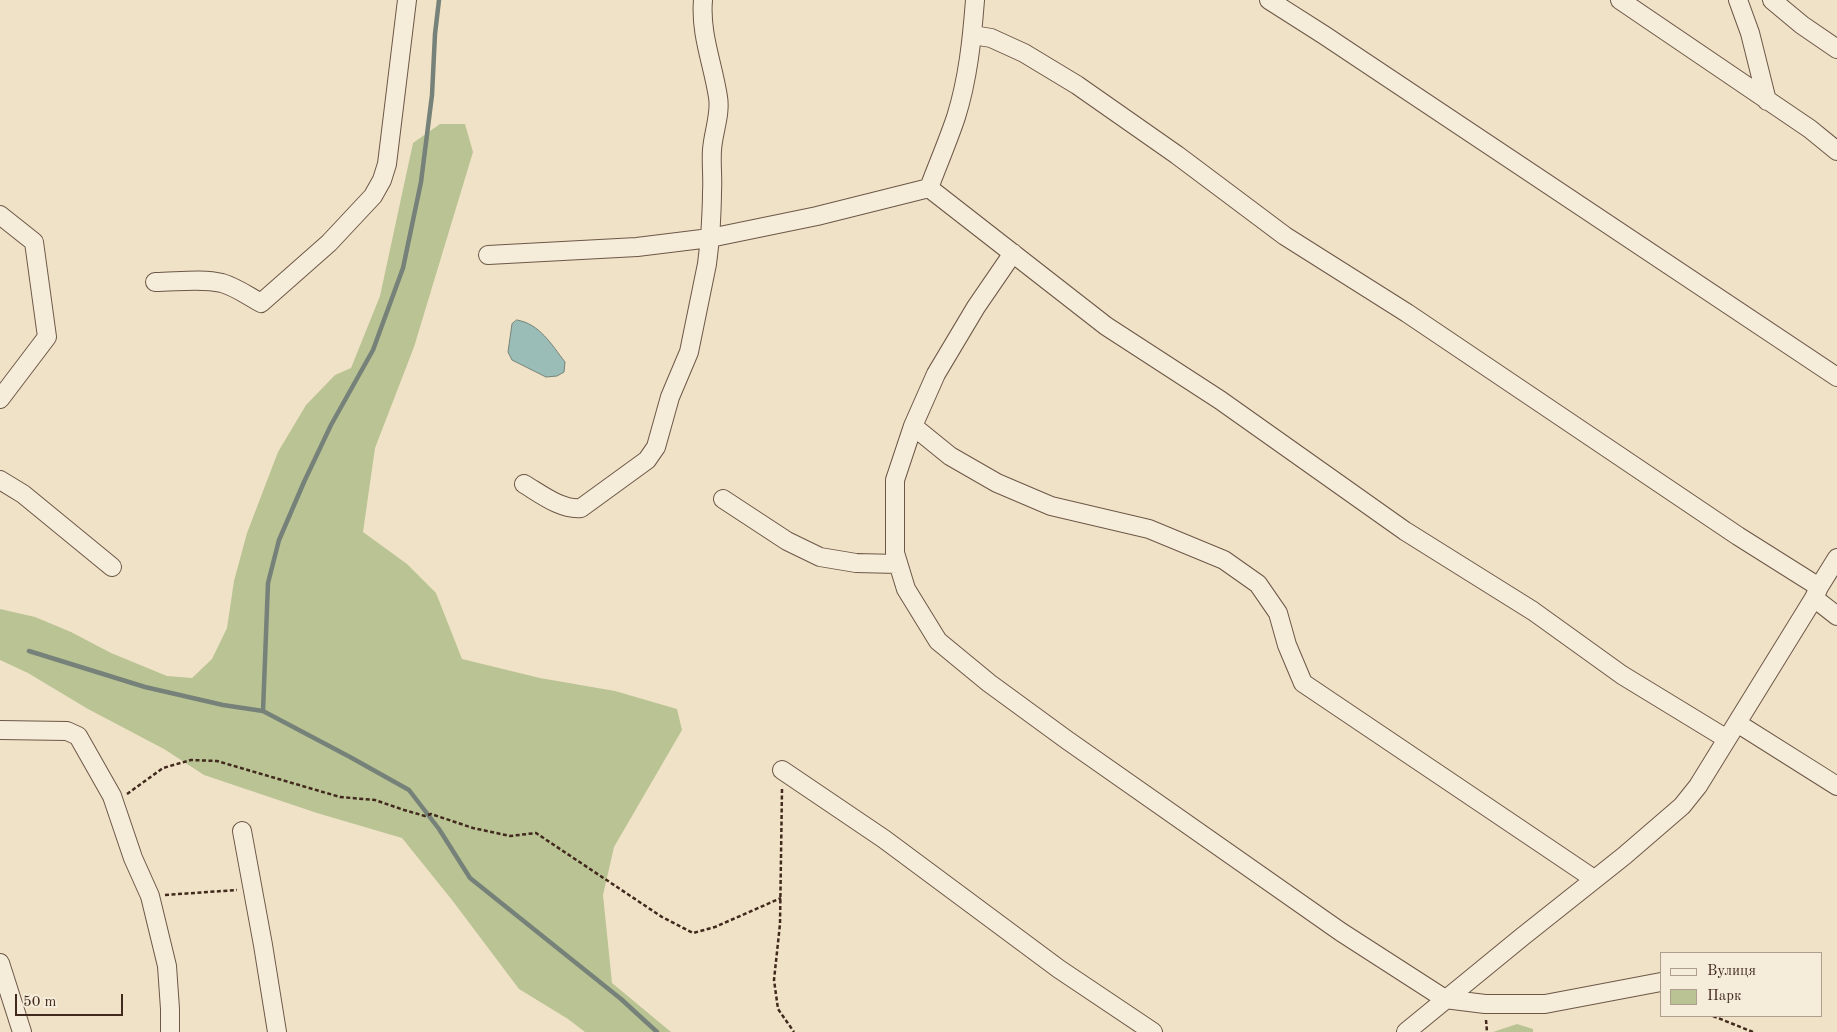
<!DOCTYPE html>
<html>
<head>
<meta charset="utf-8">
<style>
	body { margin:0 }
	#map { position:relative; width:1837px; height:1032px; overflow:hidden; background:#f0e2c6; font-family:"Old Standard TT",serif }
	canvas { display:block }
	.legend { position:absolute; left:1660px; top:952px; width:162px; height:65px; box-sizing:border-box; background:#f5ecda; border:1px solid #ad9e8e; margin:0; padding:6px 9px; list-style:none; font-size:15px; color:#41291d }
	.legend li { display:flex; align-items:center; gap:10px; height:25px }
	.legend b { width:25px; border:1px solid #ad9e8e }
	.scale { position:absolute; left:15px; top:994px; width:108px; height:22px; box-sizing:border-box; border:2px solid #41291d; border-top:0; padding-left:6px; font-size:15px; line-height:18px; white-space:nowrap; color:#41291d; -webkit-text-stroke:4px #f5ecda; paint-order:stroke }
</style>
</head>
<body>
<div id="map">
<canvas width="1837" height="1032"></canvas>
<ul class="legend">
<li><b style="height:6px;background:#f5ecda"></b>Вулиця</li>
<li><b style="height:14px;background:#bac394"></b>Парк</li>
</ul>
<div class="scale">50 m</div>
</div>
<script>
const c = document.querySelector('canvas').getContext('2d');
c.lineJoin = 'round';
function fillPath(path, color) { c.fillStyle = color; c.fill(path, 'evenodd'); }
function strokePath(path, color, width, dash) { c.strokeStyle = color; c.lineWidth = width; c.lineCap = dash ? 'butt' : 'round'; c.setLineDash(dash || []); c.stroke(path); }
const green = new Path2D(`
	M440,124H465L473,152L414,347L375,448L363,532L407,564L436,593L462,659L540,678L615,691L677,709L682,730L614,847L603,895L612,983L671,1032H585L568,1019L519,989L452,900L402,838L317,813L204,775L164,749L88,709L28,673L0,660V609L35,617L71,632L111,653L167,676L192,678L212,659L227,628L234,581L247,533L278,452L306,405L335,375L351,368L380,296L413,143Z
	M1517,1024L1533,1029V1032H1493Z`);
const water = new Path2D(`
	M517,320C540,324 551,344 565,362L564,372L557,376L546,377L512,360L508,352L512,324Z`);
const stream = new Path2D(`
	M29,651L145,687L223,705L263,711L350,757L409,790L439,829L470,878L621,999L657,1032
	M263,711L268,583L279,540L304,482L331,425L373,350L403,268L421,182L432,95L435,34L439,0`);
const path = new Path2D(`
	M782,789L780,924L774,980L778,1009L794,1032
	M127,794L163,768L191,760L217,761L340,797L375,800L404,810L425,816L431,814L473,828L510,836L536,833L662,917L693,933L715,927L781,898
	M165,895L237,890
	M1713,1016L1753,1032
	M1486,1020L1487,1032`);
const minor = new Path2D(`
	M1269,0L1324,35L1837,377
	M1620,0L1810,129L1837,151
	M1738,0L1750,33L1767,101
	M1772,0L1802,25L1837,49
	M973,35L991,38L1024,53L1077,85L1177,155L1285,236L1407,313L1738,536L1819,587
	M929,188L1106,326L1220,400L1405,531L1533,611L1622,675L1727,739
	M0,215L34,242L47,337L0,399
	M1013,253L976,307L936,374L913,426L895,480V553L906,589L938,641L989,683L1067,740L1341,932L1445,999L1485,1004H1545L1661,982
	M488,255L637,247L710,238C711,223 712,207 712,192C713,178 711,164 712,150C713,133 721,114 718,97C713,64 700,34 703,0
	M155,282C176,282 202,278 222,283C236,287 248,296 261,303L329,243L373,196L382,180L387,164L407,0
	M913,426L950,456L997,483L1051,506L1149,529L1224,560L1258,584L1278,613L1287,645L1303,683L1594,879
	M0,480L23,494L112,567
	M524,484C541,494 561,510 581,508L647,460L656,447L670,397L689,352L707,264L710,238L817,216L929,188C938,164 948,141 956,117C968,79 972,39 975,0
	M723,499L787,541L820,557L856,563L898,564
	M1814,598L1837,616
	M1737,723L1837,786
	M0,730L67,731L78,736L112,796L133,858L150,896L167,966L170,1009V1032
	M782,770L884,839L1059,969L1153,1032
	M242,831L263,945L277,1032
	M0,963L22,1032
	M1406,1032L1522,937L1624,856L1682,806L1698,786L1814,598L1819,587L1837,558`);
fillPath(green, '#bac394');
fillPath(water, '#9abdb7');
strokePath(water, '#768279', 1);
strokePath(stream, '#768279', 4.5);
strokePath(minor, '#6d5747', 20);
strokePath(path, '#41291d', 2.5, [4, 2.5]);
strokePath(minor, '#f5ecda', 18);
</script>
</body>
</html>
